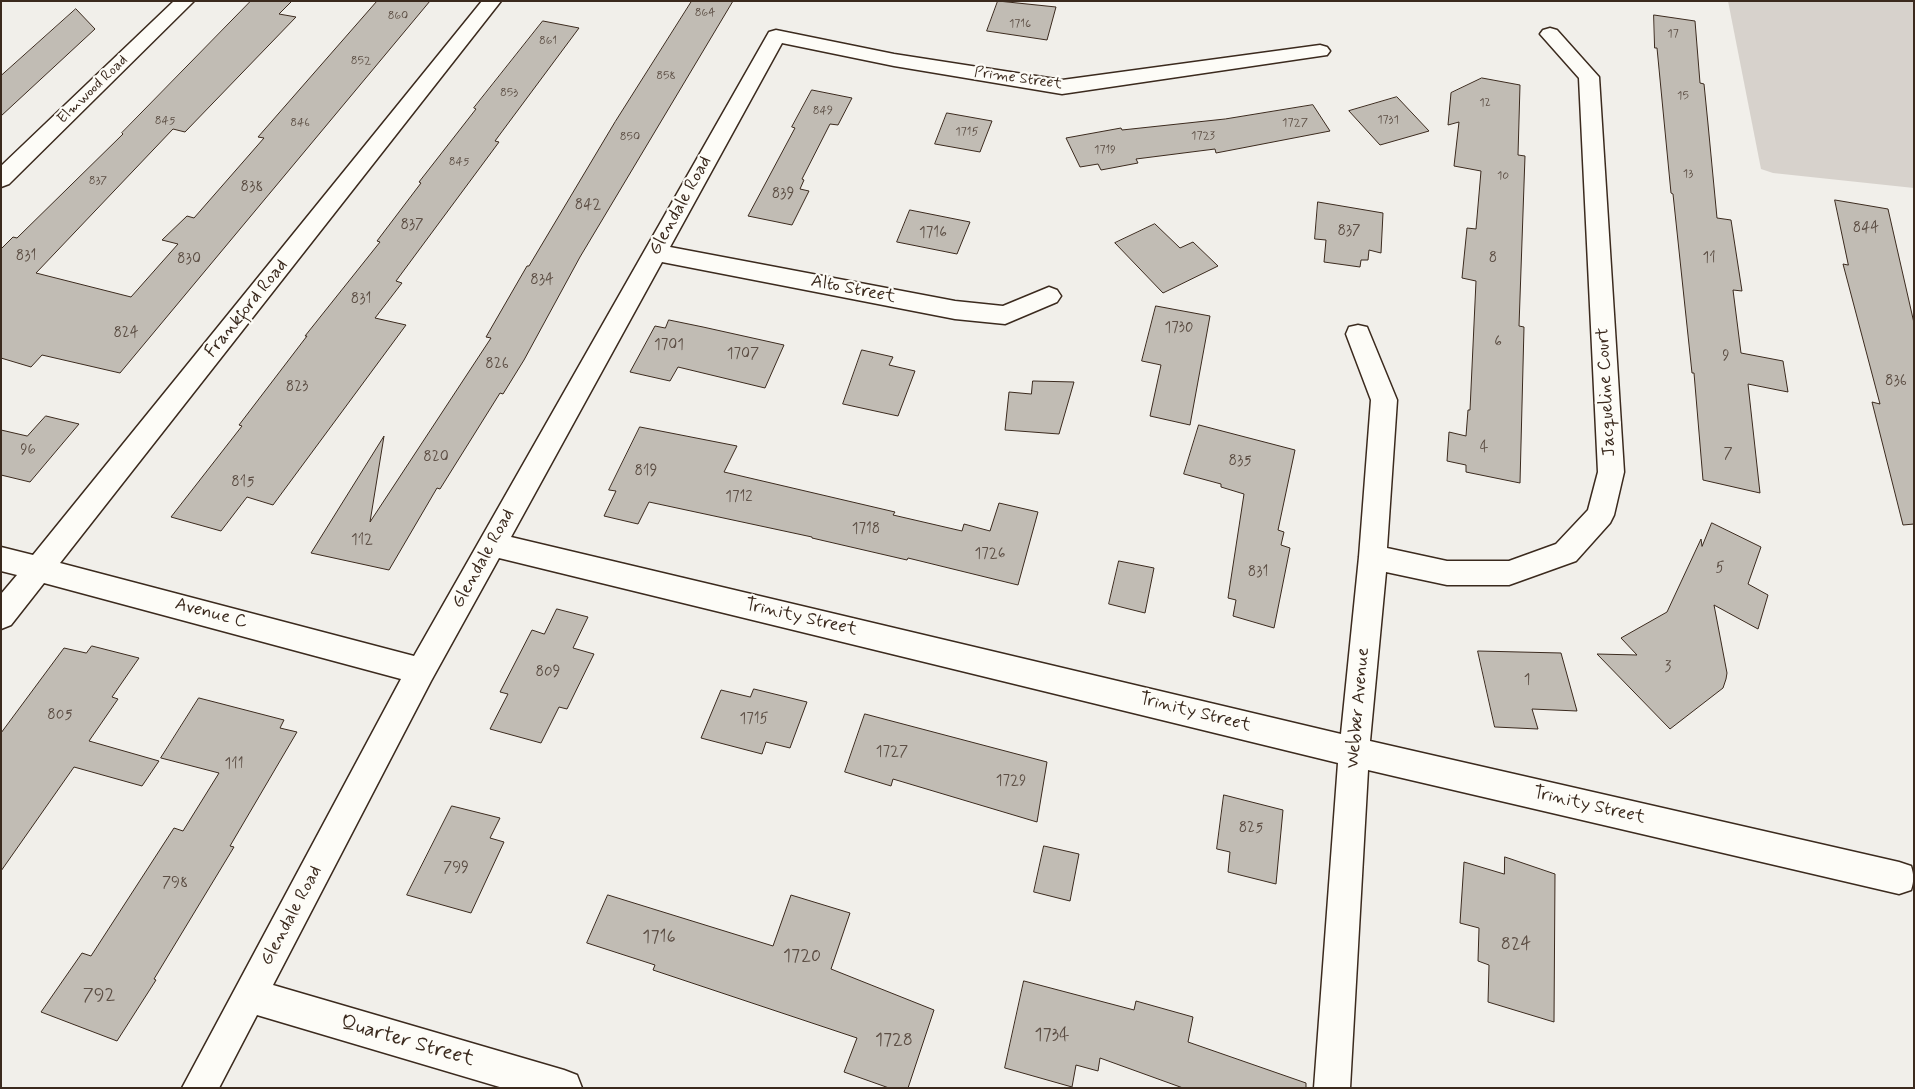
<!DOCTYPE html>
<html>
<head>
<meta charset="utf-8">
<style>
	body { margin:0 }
	#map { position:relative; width:1915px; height:1089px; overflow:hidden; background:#f1efea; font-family:Mynerve,sans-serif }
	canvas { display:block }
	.frame { position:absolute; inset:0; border:2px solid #3b2a1e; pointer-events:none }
</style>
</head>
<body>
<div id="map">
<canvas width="1915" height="1089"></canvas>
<div class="frame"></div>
</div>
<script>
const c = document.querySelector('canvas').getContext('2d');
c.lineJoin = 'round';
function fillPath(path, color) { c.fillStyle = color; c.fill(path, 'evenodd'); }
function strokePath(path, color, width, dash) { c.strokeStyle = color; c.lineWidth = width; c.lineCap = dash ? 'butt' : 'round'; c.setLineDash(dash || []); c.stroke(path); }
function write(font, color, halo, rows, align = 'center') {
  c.font = font + ' Mynerve,sans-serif'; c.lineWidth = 4.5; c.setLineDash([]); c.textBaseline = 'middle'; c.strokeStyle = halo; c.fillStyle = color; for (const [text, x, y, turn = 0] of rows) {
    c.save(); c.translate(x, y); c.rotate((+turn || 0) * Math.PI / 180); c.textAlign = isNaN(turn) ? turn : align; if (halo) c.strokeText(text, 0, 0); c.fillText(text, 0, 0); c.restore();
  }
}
const green = new Path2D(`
	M1728,1H1914V188L1773,173L1761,169Z`);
const building = new Path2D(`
	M251,1H292L279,14L296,17L185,132L173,129L36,273L131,297L178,244L162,240L187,216L194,218L264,138L258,137L377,1H430L120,373L42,355L31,367L1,358V249L13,237L17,238L123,134L122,133Z
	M692,1H733L580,257L524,360L503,394L500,393L440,489L437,488L389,570L311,553L384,436L370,522L491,338L486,337L527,266H529L615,122Z
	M998,1L1056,7L1047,40L987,31Z
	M76,9L95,29L1,116V76Z
	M1654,15L1695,21L1700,83L1704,84L1708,124L1717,218L1731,220L1742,291L1733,290L1741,353L1783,361L1788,392L1748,384L1760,493L1703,480L1694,373H1692L1673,194L1671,193L1657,48H1655Z
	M543,21L579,28L495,141L499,142L396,281L402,283L375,318L406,325L273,505L247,497L221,531L171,517L242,426L239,425L307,336H305L380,242L377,241L421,183L419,182L476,109L474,108Z
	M1482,78L1520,85L1518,155L1525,156L1519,326L1524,327L1520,483L1466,472V465L1447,461L1449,432L1466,436L1468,410H1470L1476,281L1462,278L1467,228L1476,229L1481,171L1454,166L1459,122L1448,125L1451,93Z
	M812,90L852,98L838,125L830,124L802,179L804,180L800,189L809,191L792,225L748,216L795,128L792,127Z
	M1397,97L1429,131L1380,145L1349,111Z
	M1313,105L1330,131L1216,153L1215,149L1136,159L1138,163L1101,170L1098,164L1080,167L1066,138L1121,128L1122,130L1225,119Z
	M947,113L992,121L980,152L935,144Z
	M1835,200L1888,209L1914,323V524L1903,525L1872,402L1880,404L1843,264L1848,265Z
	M1318,202L1383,213L1381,253L1369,250L1368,260H1361L1360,267L1324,262L1326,240L1315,239Z
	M910,210L970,222L957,254L897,242Z
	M1155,224L1180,248L1193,242L1218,266L1163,293L1115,243Z
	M1156,306L1210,316L1190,425L1150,416L1161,365L1142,361Z
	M669,320L703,327L784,345L765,388L678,367L670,381L630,372L655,326L665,328Z
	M862,350L893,357L889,365L915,371L898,416L843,404Z
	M1033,381L1074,382L1059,434L1005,430L1009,392L1031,394Z
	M46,416L79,424L30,482L1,475V430L27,436Z
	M1199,425L1295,450L1278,530L1284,532L1281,545L1290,548L1274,628L1233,616L1236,600L1228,598L1244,494L1221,487V484L1184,474Z
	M640,427L737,446L724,472L895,512L893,515L962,531L964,524L990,531L999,503L1038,512L1018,585L908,558L907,560L812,538V537L649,502L638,524L604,516L616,491L609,490Z
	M1712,523L1761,547L1748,584L1768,595L1758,629L1714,605L1727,673L1726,679L1723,688L1670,729L1597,654L1637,655L1621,638L1667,612L1701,539L1702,546Z
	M1119,561L1154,568L1145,613L1109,604Z
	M557,609L588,617L573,648L594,654L567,709L559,707L541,743L490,729L508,694L500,692L532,630L544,634Z
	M92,646L139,658L112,697L118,699L89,741L159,761L142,786L74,767L1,871V733L64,648L86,653Z
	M1478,651L1561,653L1577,711L1532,709L1538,729L1495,727Z
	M754,689L807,702L790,748L766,742L762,754L701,738L721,690L750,697Z
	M199,698L284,720L280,728L297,732L230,846L234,847L154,979L156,980L117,1041L41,1012L82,953L91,956L174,828L183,831L219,773L161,758Z
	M865,714L1047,762L1037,822L893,779L891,786L845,772Z
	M1224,795L1283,810L1276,884L1228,872L1230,852L1217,849Z
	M452,806L500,818L490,838L504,842L471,913L407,895Z
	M1044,846L1079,854L1070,901L1034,892Z
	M1505,857L1555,874L1554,1022L1488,1002L1489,965L1478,961L1479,928L1460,923L1464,862L1504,874Z
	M608,895L773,946L791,895L850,913L831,969L934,1010L908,1088H889L844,1072L857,1038L653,970L655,965L587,943Z
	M1024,981L1134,1010L1136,1001L1193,1017L1188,1042L1306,1083V1088H1183L1100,1058L1098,1071L1076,1065L1072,1087L1005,1068Z`);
const street = new Path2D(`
	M174,1H194L9,184L1,187V166Z
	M482,1H501L60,563L414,656L769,32L776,30L894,54L1062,80L1320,45L1327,47L1330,51L1327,55L1062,94L894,66L782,43L670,247L955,301L1003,306L1049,287L1057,290L1061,296L1057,302L1005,324L955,319L662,262L511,537L1341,734L1359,557L1371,400L1346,334L1349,327L1358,325L1367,327L1397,400L1387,548L1447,561H1509L1556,544L1588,510L1598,472L1579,78L1540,34L1543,30L1550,28L1557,30L1599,77L1624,472L1614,515L1610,523L1576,561L1509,585H1447L1386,572L1370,741L1899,862L1911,866C1914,875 1914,881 1911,890L1899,894L1368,770L1350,1088H1314L1338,763L499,558L431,681L273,985L564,1070L577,1075L582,1088H503L257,1015L219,1088H182L401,679L44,583L11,625L1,629V594L17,575L1,571V547L33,555Z`);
const farNumbernames = [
	["864",705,13],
	["860",398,16],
	["1716",1020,24],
	["17",1673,34],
	["861",548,41],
	["852",361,61],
	["858",666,76],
	["853",509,93],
	["15",1683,96],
	["12",1485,103],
	["849",823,111],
	["1731",1388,120],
	["845",165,121],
	["846",300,123],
	["1727",1295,123],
	["1715",967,132],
	["1723",1203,136],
	["850",630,137],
	["1719",1105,150],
	["845",459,162],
	["13",1688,174],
	["10",1503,176],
	["837",98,181]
];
const farStreetnames = [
	["Prime Street",1018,79,8],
	["Elmwood Road",93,90,-44]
];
const numberNames = [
	["838",252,188],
	["839",783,195],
	["842",588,206],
	["837",412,226],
	["844",1866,229],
	["837",1349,232],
	["1716",933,234],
	["831",26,257],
	["8",1493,259],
	["11",1709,259],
	["830",189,260],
	["834",542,281],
	["831",361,300],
	["1730",1179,329],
	["824",126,334],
	["6",1498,343],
	["1701",669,346],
	["1707",743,355],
	["9",1726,357],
	["826",497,365],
	["836",1896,382],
	["823",297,388],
	["4",1484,448],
	["96",28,451],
	["7",1728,455],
	["820",436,458],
	["835",1240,462],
	["819",646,472],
	["815",243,483],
	["1712",739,498],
	["1718",866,530],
	["112",362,541],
	["1726",990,555],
	["5",1720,569],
	["831",1258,573],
	["3",1668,668],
	["809",548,673],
	["1",1527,681],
	["805",60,716],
	["1715",754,720],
	["1727",892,753],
	["111",234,765],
	["1729",1011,782],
	["825",1251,829],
	["799",456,869],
	["798",175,884]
];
const streetNames = [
	["Glendale Road",681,206,-61],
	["Alto Street",853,290,11],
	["Frankford Road",247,309,-51],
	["Jacqueline Court",1607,392,-93],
	["Glendale Road",484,559,-61],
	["Avenue C",211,614,15],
	["Trinity Street",801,618,13],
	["Webber Avenue",1359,708,-85],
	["Trinity Street",1195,713,14],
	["Trinity Street",1589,806,13],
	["Glendale Road",292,916,-62]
];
const nearNumbernames = [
	["1716",659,938],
	["824",1516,945],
	["1720",802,957],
	["792",99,996],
	["1734",1052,1036],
	["1728",894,1041]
];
const nearStreetnames = [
	["Quarter Street",407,1042,16]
];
fillPath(green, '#d7d2cc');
fillPath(building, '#c1bcb4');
strokePath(building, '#3b2a1e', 1);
strokePath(street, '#3b2a1e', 3);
fillPath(street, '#fdfcf7');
write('12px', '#5c4e44', null, farNumbernames);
write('15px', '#3b2a1e', '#fdfcf7', farStreetnames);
write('15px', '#5c4e44', null, numberNames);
write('18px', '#3b2a1e', '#fdfcf7', streetNames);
write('18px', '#5c4e44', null, nearNumbernames);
write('21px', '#3b2a1e', '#fdfcf7', nearStreetnames);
</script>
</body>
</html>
